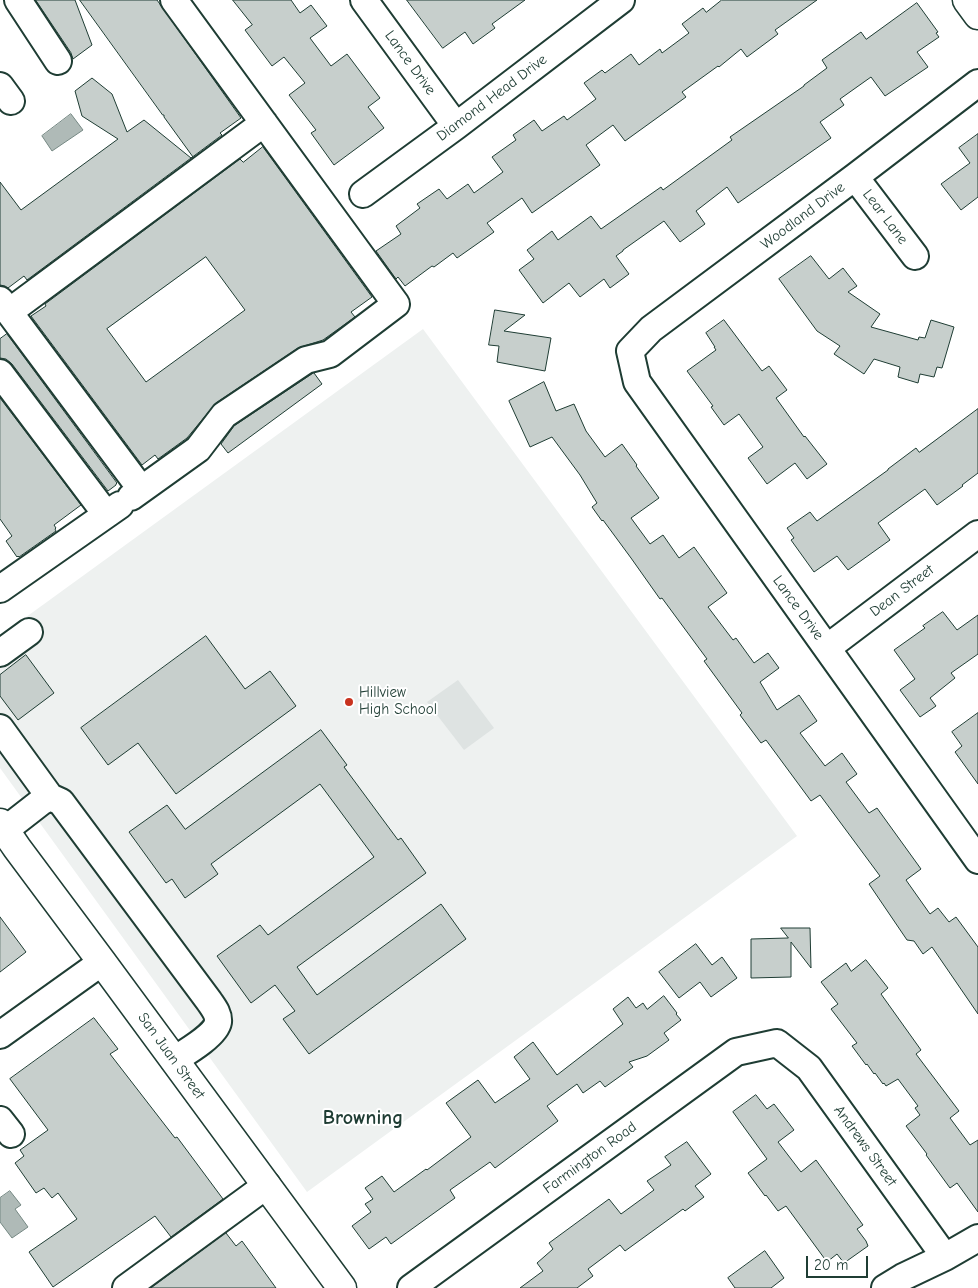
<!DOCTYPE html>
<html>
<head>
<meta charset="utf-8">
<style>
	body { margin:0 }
	#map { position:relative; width:978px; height:1288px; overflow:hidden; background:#fff; font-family:"Comic Neue",sans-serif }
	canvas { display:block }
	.scale { position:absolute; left:806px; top:1256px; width:62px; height:22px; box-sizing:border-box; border:2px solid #1f3d34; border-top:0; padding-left:6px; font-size:15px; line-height:18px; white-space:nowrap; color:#1f3d34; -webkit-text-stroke:4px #fff; paint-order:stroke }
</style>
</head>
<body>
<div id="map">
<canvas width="978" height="1288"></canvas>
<div class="scale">20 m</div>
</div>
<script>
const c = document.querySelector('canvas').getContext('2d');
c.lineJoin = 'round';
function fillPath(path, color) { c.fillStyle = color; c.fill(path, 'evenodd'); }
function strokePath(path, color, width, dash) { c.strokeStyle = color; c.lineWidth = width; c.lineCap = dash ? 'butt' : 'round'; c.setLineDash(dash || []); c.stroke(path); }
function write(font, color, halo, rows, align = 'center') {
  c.font = font + ' "Comic Neue",sans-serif'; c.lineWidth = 4; c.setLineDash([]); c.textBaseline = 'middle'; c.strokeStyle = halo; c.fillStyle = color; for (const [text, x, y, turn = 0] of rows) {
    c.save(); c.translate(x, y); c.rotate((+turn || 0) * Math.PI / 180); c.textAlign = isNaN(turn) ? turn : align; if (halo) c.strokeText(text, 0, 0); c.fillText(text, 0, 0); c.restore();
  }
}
const built = new Path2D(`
	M423,329L797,836L307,1192L0,768V636Z`);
const green = new Path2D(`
	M458,680L494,728L464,750L427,702Z`);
const water = new Path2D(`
	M71,114L83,130L52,151L42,136Z
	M10,1191L21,1205L15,1209L28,1227L12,1238L0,1222V1198Z`);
const building = new Path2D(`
	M36,0H75L92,45L73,59L71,53Z
	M80,0H157L241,118L220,133L222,135L27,280L24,276L8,288L5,286L0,285V182L21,210L118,139L82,116L75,91L92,78L112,94L127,132L144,120L191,158L193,157L164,117V115H163Z
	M233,0H291L300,13L311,5L327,26L310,38L331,66L347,54L380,98L368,107L384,128L334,165L311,133L316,130L289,95L305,83L284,57L272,66L245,30L252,25Z
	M407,0H525L492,24L495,28L473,44L465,32L443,48Z
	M722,0H817L775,30L778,34L747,57L741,49L719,67L718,66L682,92L686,97L625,141L613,125L586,145L600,165L532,213L522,198L487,223L494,232L457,258L453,253L434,267L432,266L405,286L398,277L396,279L376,251L401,234L396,226L420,208L417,204L439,189L447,199L468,184L474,193L503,172L492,157L516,140L513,135L534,120L542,131L564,116L567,120L596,99L584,83L602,70L605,73L631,54L639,65L660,49L662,53L689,33L682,24L703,8L706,12Z
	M917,3L938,32L936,33L939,37L917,52L928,67L885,96L871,77L840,99L844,105L820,122L831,138L738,203L727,187L696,211L705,224L680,242L664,221L623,250V251L616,256L629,274L610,288L604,279L580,297L569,283L543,303L519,270L534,259L527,250L552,231L558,240L591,216L601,229L661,187L663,190L732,140L730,137L804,86V85L827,68L822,60L861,32L866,39Z
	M978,134V197L961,210L941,184L970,163L959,148Z
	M263,147L372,297L351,312L355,317L323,340L298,348L216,403L187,438L158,459L155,455L142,465L31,316L46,306L45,304L240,159L243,162ZM206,257L245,310L146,382L107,329Z
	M811,256L829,279L843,268L857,286L848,292L880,314L871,327L918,340L919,337L925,338L931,320L954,327L942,368L937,367L934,377L920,374L918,383L898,377L900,367L874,359L864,374L834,354L840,346L817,331L779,279Z
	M495,310L525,315L504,331L551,338L545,371L497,362L499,346L489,345Z
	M724,320L762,371L769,366L787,390L776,398L804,437L805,436L827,464L807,479L795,463L767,484L748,458L763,447L739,414L724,425L711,407L713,406L687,371L716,350L714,347H715L706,333Z
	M7,334L117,483L116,484V485L108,491L12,364L6,359L0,358V339Z
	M314,373L322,384L228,453L221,444L234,426Z
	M544,382L556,411L574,404L586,431L605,457L622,444L637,465L636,466L659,498L631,518L650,544L663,535L679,558L694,547L727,593L708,607L733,640L736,638L754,663L768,653L779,668L760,682L777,710L799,695L817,721L800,733L825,766L842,753L857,774L846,782L869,813L877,808L921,869L906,880L930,914L938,908L949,922L956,917L978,947V1014L932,947L923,954L914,941L907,940L869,884L880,876L820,795L811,801L766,740L761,743L740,715L742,713L704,661L707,659L662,598L660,599L631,558L603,520L602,521L592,507L597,503L580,475L552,437L530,447L509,401Z
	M0,398L81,505L54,525L56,528L55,529L56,531L19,557L18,556L17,557L6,541L12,536L0,519Z
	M978,409V473L962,485L963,486L937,505L925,489L878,523L890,540L848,570L837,556L814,572L791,540L794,538L787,528L810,512L817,521L888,470V469L916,448L919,452Z
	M943,612L957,630L978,615V654L951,673L955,678L930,698L936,706L920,717L900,690L915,679L894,650L925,628L923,626Z
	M206,636L245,689L270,671L296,706L176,794L138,743L108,765L81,728Z
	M26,655L54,693L18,720L0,696V675Z
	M978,713V784L955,752L962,746L952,732Z
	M321,730L347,765L344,767L398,840L401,838L426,873L297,967L317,995L441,904L466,939L309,1054L283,1019L295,1011L275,985L251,1003L217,956L260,925L268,935L374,857L320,784L211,864L218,874L185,898L172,879L166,883L129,832L167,805L185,829Z
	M0,917L26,952L0,972Z
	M781,928H810L811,968L791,942V977L751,978V939L788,938Z
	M696,944L712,965L722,957L737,978L711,997L700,982L679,998L659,972Z
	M866,960L888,988L881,994L921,1050L916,1054L959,1111L950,1118L970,1145L978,1140V1212L957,1183L950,1188L926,1155L927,1154L906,1126L920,1115L915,1108L918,1106L898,1079L886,1086L884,1083L883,1084L875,1073L874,1074L867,1064L866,1065L852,1046L857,1043L831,1009L838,1004L821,982L846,963L851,971Z
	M664,996L677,1013L676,1014L681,1020L664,1033L669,1040L647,1056L629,1062L633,1067L605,1087L600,1081L583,1093L577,1084L547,1106L558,1121L495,1168L490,1162L450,1190L455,1198L391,1244L386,1237L369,1249L352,1226L371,1212L365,1204L373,1199L365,1188L382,1176L394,1192L426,1169L427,1170L471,1137L446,1103L478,1080L495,1103L530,1079L514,1057L533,1042L557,1075L623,1024L613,1009L628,997L636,1008L643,1003L647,1009Z
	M94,1018L118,1049L110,1054L175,1138L177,1137L223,1199L171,1237L155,1216L53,1287L29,1252L77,1219L58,1193L52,1198L44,1188L36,1193L15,1163L24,1156L20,1150L48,1130L10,1079Z
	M756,1095L767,1109L774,1104L794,1130L778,1142L801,1172L816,1160L863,1225L857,1229L866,1241L868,1246L844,1263L837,1254L827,1262L786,1206L778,1211L766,1195L765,1196L748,1173L767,1159L733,1112Z
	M687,1142L711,1174L695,1186L704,1197L685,1211L683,1209L625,1251L620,1245L588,1269L593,1276L577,1288H520L543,1271L537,1263L553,1249L549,1243L609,1199L621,1214L654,1190L647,1181L671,1165L665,1157Z
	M226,1233L236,1246L242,1241L276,1288H151Z
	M765,1251L784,1278L771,1288H735L728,1278Z`);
const minor = new Path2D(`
	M18,0L58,61
	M364,0L456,126
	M978,83L855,177L651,329L630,351L637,382L978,860
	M0,86L11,101
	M855,177L915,256
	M363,194L456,126L621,0
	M0,300L141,489
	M9,312L264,123
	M0,373L106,514
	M131,497L198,449L224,415L306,360L330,354L396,304L174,0
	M0,589L120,505
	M827,648L978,534
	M0,653L29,632
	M0,728L50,797
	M5,830L41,802L50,797L61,802L209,1001C213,1007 219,1014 218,1022C216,1035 185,1053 174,1060
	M0,1035L102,962
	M0,1120L11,1134
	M126,1288L267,1185
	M411,1288L736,1052L777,1043L809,1068L945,1257
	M885,1288L903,1277L945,1257L978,1238`);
const major = new Path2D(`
	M967,0L978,15
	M0,823L17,848L102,962L342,1288`);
const markers = [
	[349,702,5,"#c8321e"]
];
const streetNames = [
	["Lance Drive",410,63,54],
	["Diamond Head Drive",492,98,-37],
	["Woodland Drive",803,216,-37],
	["Lear Lane",885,217,53],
	["Dean Street",902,591,-37],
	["Lance Drive",798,608,54],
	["San Juan Street",171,1056,54],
	["Andrews Street",865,1146,54],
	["Farmington Road",590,1158,-36]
];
const poiNames = [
	["Hillview",359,693],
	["High School",359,710]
];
const districtNames = [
	["Browning",363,1118]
];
fillPath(built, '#eef1f0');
fillPath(green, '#dee3e2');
fillPath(water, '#afbab7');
strokePath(water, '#758883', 1);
fillPath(building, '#c7cfcc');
strokePath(building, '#1f3d34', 1);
strokePath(minor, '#1f3d34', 30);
strokePath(major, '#1f3d34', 31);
strokePath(minor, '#fff', 26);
strokePath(major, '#fff', 28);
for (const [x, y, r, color] of markers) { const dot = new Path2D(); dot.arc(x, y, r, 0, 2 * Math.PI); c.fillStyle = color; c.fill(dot); strokePath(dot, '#fff', 2); }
write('15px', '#1f3d34', '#fff', streetNames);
write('15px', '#1f3d34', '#fff', poiNames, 'left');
write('bold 20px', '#1f3d34', '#fff', districtNames);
</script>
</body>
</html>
